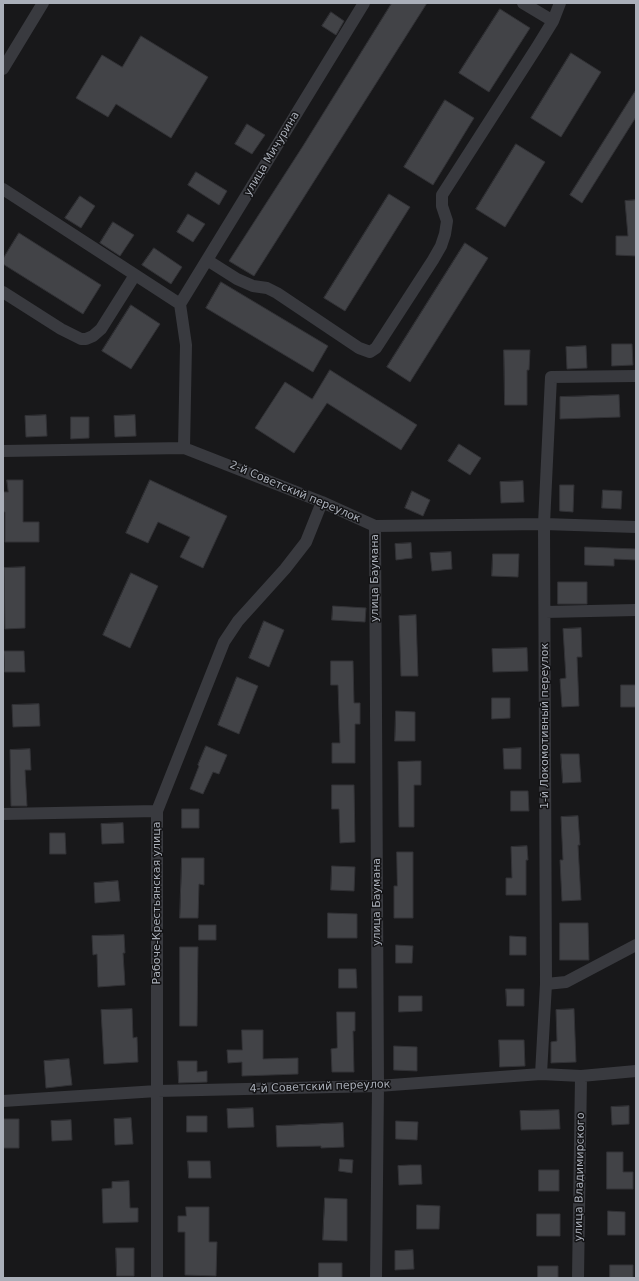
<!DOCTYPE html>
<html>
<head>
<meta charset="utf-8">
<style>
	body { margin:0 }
	#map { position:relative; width:639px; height:1281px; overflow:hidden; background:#18181a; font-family:"DejaVu Sans",sans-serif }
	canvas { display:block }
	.frame { position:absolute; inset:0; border:4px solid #aaafb9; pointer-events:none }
</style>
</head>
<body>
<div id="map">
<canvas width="639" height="1281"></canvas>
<div class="frame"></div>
</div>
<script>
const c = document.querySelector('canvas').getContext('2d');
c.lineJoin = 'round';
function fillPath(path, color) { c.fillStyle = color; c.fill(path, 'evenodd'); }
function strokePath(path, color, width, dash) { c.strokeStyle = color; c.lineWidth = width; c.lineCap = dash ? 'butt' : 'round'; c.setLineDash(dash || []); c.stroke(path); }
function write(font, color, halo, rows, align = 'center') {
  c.font = font + ' "DejaVu Sans",sans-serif'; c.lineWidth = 3; c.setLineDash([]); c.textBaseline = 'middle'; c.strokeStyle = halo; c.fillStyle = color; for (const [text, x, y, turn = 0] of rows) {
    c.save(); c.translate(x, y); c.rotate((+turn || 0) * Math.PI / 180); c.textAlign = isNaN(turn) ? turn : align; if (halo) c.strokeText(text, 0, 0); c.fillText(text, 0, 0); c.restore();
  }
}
const building = new Path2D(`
	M392,3H427L254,276L229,261L303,146Z
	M500,9L530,28L489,92L459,73Z
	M331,12L344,21L336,35L322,26Z
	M141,36L208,77L171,138L116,104L108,117L76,98L102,55L122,67Z
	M571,53L601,72L561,137L531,118Z
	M636,90V117L582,203L570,195Z
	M445,100L474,118L433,185L404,167Z
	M247,124L265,135L252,154L235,144Z
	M516,144L545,162L505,227L476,209Z
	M196,172L227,191L219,205L188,185Z
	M389,194L410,207L345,311L324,298Z
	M80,196L95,206L81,228L65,218Z
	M636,200V256L616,255V236H628L625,201Z
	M188,214L205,224L193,242L177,232Z
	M113,222L134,235L120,256L100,243Z
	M19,233L101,285L83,314L3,264V259Z
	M465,243L488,258L410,382L387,367Z
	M154,248L182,267L171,284L142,265Z
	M221,282L328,346L313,372L206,308Z
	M131,305L160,324L131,369L102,351Z
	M612,344H632L633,365L612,366Z
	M586,346L587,368L567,369L566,347Z
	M504,350H530L529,370H527V405H505Z
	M330,370L417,425L401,450L327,403L294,453L255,428L285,382L312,399Z
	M619,395L620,417L560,419V397Z
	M46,415L47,436L26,437L25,416Z
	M135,415L136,436L115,437L114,416Z
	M71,417H89V438L71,439Z
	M459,444L481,458L470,475L448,461Z
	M7,480H23V522H39V542H5V512H3V492H8Z
	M150,480L227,516L203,568L180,557L190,537L158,522L148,543L126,533Z
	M523,481L524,502L501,503L500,482Z
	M560,485H574L573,512L560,511Z
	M603,490L622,491L621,509L602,508Z
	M412,491L430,500L423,516L405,508Z
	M411,543L412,558L396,560L395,544Z
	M585,547L636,549V560L614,559V566L585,565Z
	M451,552L452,569L432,571L430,553Z
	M493,554H519L518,577L492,576Z
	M25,567V628L5,629L4,568Z
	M131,573L158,586L130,648L103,635Z
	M558,582H587V604H558Z
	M333,606L366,608L365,622L332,620Z
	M416,615L418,676H401L399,616Z
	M264,621L284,630L269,667L249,658Z
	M581,628L582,657H577L579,706L562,707L560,679L566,678L563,629Z
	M527,648L528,671L493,672L492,649Z
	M4,651H24L25,672H5Z
	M331,661H353L354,703H360V724H355V763H332V743H340L338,685H331Z
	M237,677L258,686L239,734L218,725Z
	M621,685H636V707H621Z
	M492,698H510V718L492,719Z
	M39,704L40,726L13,727L12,705Z
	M396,711L415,712V741H395Z
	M206,746L227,755L219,774L213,772L203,794L190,789L199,766L198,765Z
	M521,748V769H504L503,749Z
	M30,749L31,770H25L27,806H11L10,750Z
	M561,754H579L581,782L563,783Z
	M415,761H421V785H414V827H399L398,762Z
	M332,785H354L355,842L340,843L339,809H332Z
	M511,791H528L529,811H511Z
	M182,809H199V828H182Z
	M578,816L580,845H578L581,900L562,901L560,860H563L561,817Z
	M123,823L124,843L102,844L101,824Z
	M50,833H65L66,854H50Z
	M527,846L528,860H526V895H506V878H512L511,847Z
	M397,852H413V918H394V886H397Z
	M182,858H204V885L199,884L198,918H180Z
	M332,866L355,867L354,891L331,890Z
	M118,881L120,901L95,903L94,883Z
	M328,913L357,914V938H328Z
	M560,923H588L589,960H560Z
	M199,925H216V940H199Z
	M124,935L125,953H123L125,985L98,987L97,954L93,955L92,936Z
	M510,936L526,937V955H510Z
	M396,945L413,946L412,963H396Z
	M180,947H198L197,1026H180Z
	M339,969H356L357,988H339Z
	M506,989H524V1006H507Z
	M399,996H422V1011L399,1012Z
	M132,1009L133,1038L137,1037L138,1062L104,1064L101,1010Z
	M574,1009L576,1062L551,1063V1042L557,1041L556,1010Z
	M337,1012H355V1031H353L354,1072H332L331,1049L337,1048Z
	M242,1030H263V1059L298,1058V1074L242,1076V1062L228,1063L227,1050H242Z
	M499,1040H524L525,1066L500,1067Z
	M394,1046L417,1047V1071L394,1070Z
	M69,1059L72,1085L46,1088L44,1061Z
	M178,1061H197V1072L207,1071V1082L179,1083Z
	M629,1106V1124L612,1125L611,1107Z
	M253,1108L254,1127L228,1128L227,1109Z
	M559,1110L560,1129L521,1130L520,1111Z
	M187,1116H207V1132H187Z
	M131,1118L133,1144L115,1145L114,1119Z
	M3,1119H19V1148H3Z
	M71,1120L72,1140L52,1141L51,1121Z
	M396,1121L418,1122L417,1140L396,1139Z
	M343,1123L344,1147L321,1148V1146L277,1147L276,1126Z
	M607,1152H623V1172H633V1189H607Z
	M340,1159L353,1160L352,1173L339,1171Z
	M188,1161H210L211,1178H189Z
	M410,1165H421L422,1184L399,1185L398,1166Z
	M539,1170H559V1191H539Z
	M129,1181L130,1208H138V1222L103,1223L102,1189L112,1188V1182Z
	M325,1198L347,1199V1241L323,1240Z
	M417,1205L440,1206L439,1229H417Z
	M186,1207H209V1242H217L216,1276L185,1275V1232H178V1216H186Z
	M608,1211L625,1212V1235H608Z
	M537,1214H560V1236H537Z
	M116,1248H134V1276H117Z
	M413,1250L414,1269L395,1270V1251Z
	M319,1263H342V1278H319Z
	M610,1265H633V1278H610Z
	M538,1266H558V1278H538Z`);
const minor = new Path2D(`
	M523,3L553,21
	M3,69L43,3
	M3,189L180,304L186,345L184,448
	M207,260L237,279L253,286L267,288L277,293L359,348L370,352L376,348L433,260L441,246L445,234L447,221L442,206V195L537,47L553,21L560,3
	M3,292L61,329L81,339H86L93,336L101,329L135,275
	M180,304L364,3
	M3,451L184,448L322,502L375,526L544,524L636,527
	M375,526L378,1086L376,1278
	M545,612L636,610
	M3,814L157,811
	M546,984L566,982L636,945
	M541,1074L546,984L544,524L551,377L636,376
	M3,1101L157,1091L378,1086L541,1074L581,1076L636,1071
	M157,1278V811L224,642L238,621L285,569L306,542L322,502
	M578,1278L581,1076`);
const streetNames = [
	["улица Мичурина",272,154,-59],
	["2-й Советский переулок",295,492,23],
	["улица Баумана",375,578,-90],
	["1-й Локомотивный переулок",545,726,-90],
	["улица Баумана",377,902,-90],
	["Рабоче-Крестьянская улица",157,903,-90],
	["4-й Советский переулок",320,1087,-2],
	["улица Владимирского",580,1177,-89]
];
fillPath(building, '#424347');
strokePath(building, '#323236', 1);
strokePath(minor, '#393a3f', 12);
write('11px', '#aaafb9', '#131315', streetNames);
</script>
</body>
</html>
